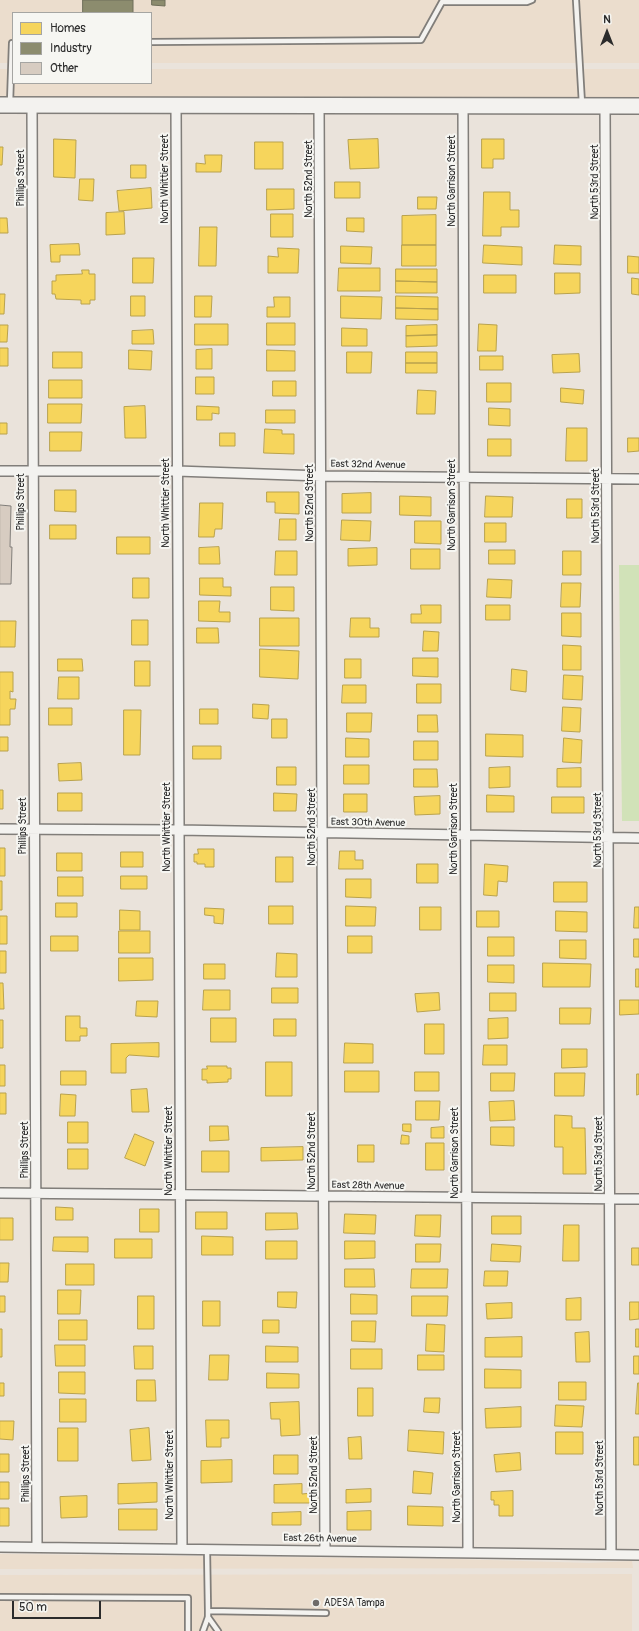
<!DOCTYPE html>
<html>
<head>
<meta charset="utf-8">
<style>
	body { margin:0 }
	#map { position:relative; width:639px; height:1631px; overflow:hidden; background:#eae3db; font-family:Pangolin,sans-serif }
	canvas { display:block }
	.legend { position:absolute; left:12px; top:12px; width:140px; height:72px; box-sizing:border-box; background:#f6f6f2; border:1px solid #a5a5a2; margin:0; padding:5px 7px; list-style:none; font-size:12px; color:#2b2b2b }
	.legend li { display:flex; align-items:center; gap:8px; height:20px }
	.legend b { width:20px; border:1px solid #a5a5a2 }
	.north { position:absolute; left:587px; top:12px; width:40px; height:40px; -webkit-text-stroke:3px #f6f6f2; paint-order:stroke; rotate:0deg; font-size:11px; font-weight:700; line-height:16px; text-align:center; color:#2b2b2b }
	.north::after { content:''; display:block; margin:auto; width:14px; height:18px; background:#2b2b2b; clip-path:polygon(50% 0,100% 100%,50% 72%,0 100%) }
	.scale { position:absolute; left:12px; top:1601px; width:89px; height:18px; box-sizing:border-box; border:2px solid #2b2b2b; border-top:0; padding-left:5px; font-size:12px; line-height:14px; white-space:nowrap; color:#2b2b2b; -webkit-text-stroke:3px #f6f6f2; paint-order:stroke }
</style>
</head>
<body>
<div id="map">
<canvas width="639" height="1631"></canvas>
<ul class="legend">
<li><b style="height:11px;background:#f6d55c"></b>Homes</li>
<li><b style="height:11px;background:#8c8c6e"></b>Industry</li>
<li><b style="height:11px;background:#d7ccc1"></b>Other</li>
</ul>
<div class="north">N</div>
<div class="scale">50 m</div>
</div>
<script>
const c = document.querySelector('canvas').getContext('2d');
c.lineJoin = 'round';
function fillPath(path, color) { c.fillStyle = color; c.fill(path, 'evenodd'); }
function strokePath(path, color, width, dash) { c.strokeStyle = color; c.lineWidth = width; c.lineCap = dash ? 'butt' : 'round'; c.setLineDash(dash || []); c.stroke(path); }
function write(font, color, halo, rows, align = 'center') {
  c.font = font + ' Pangolin,sans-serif'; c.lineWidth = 4; c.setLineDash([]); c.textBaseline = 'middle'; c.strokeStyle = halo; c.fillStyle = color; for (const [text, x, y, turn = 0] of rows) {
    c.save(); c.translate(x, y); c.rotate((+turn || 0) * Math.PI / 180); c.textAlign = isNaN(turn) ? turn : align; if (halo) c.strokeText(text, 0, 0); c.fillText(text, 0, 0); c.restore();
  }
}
const built = new Path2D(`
	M0,0H639V63H151V13H13V63H0Z
	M0,69H13V83H151V69H639V99L0,98Z
	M0,1554L456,1559L589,1563L632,1561L633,1568L0,1569Z
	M632,1574V1631H0V1575Z`);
const green = new Path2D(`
	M619,565H639V821H622Z`);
const homes = new Path2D(`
	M54,139L76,140L75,178L54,177Z
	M378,139L379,168L350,169L348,140Z
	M482,139H504V159H493V168H482Z
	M255,142H283V169H255Z
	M0,147H3L2,165H0Z
	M205,155H222L221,172H196V163L205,164Z
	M131,165H146V178H131Z
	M80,179H94L93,201L79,200Z
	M335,182H360V198H335Z
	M151,188L152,208L119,211L117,191Z
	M267,189H294V209L267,210Z
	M484,192H510V210H519V227H501V236H483Z
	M418,197H437L436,209H418Z
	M124,212L125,234L106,235V213Z
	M271,214H293V237H271Z
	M436,215V245H402V216Z
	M0,218H7L8,233H0Z
	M347,218H364V232L347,231Z
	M200,227H217L216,266H199Z
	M79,244L80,255H60V262H51L50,245Z
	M402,245H436V266H402Z
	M484,245L522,247V265L483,263Z
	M555,245L581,246V265L554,264Z
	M341,246L372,247L371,264L341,263Z
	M278,248L299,249L298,273H268V256L278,257Z
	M628,256L639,257V273H628Z
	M133,258H154L153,283H133Z
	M339,268H380V291H338Z
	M396,269H437V282L396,281Z
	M82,270H89V274H95V300H90V304H81V300L56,299L55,294H52V281H56V275L82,274Z
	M555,273H580V293L555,294Z
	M484,275H516V293H484Z
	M632,278L639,279V295L632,294Z
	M396,281L437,282V293H396Z
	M0,294H5L4,314H0Z
	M131,296H145V316H131Z
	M195,296H212L211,317H195Z
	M341,296L382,297L381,319L341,318Z
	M396,296L438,297V309L396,308Z
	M274,297H290V317H267V307H274Z
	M396,308L438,309V320L396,319Z
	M267,323H295V345H267Z
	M195,324H228V345H195Z
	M479,324L497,325L496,351H478Z
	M0,325H8L7,342H0Z
	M437,325V335L406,336V326Z
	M342,328L367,329V346H342Z
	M153,330L154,344H132V331Z
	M437,335V346L406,347V336Z
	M0,348H8V366H0Z
	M212,349V369H196V350Z
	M129,350L152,351L151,370L129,369Z
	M267,350L295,351V371H267Z
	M53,352H82V368H53Z
	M347,352H372L371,373H347Z
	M406,352H437V363H406Z
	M579,354L580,372L553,373L552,355Z
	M480,356H503V370H480Z
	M406,363H437V373H406Z
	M196,377H214V394H196Z
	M49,380H82V398H49Z
	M273,381H296V396H273Z
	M487,383H511V402H487Z
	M561,388L584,390L583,404L561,402Z
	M418,390L436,391L435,414H417Z
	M48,404H82L81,423H48Z
	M145,406L146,438H125L124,407Z
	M197,406L219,407V414L212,413V420H197Z
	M489,408L510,409V426L489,425Z
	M266,410H295V423H266Z
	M0,423H7V434H0Z
	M567,428H587V461H566Z
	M265,429L282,430V434H294V454L264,453Z
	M50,432H82L81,451H50Z
	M220,433H235V446H220Z
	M628,438H639V451L628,452Z
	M488,439H511V456H488Z
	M55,490H76V512L55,511Z
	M267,492H299V514L275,513V502H267Z
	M371,493V513H342V494Z
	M400,496L431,497V516L400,515Z
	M486,496L513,497L512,517H485Z
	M567,499H582V518H567Z
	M200,503H223L222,529H215L214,537H199Z
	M280,519H296V540H279Z
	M342,520L371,521L370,541L341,540Z
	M415,521H441V544L415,543Z
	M485,523H506V542H485Z
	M50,525H76V539H50Z
	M117,537H150V554H117Z
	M219,547L220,564H199V548Z
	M377,548V565L348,566V549Z
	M411,549H440V569H411Z
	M489,550H515V564H489Z
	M276,551H297V575H275Z
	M563,551H581V575H563Z
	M133,578H149V598H133Z
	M200,578H223V587H231V596L200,595Z
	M488,579L512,580L511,598L487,597Z
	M562,583H581L580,607H561Z
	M271,587H294V611L271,610Z
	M199,601H220L219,612H230V622L199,621Z
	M421,605H441V623H411V614H421Z
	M486,605H510V620H486Z
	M562,613H581V637L562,636Z
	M260,618H299V646H260Z
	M351,618H370V628H379V637H350Z
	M132,620H148V645H132Z
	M0,621H16L15,647H0Z
	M197,628H218L219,643H197Z
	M424,631L439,632L438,651H423Z
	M563,645L581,646V670H563Z
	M260,649L299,651L298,679L260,677Z
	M413,658H438V677L413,676Z
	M58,659H82L83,671H58Z
	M345,659H361V678H345Z
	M135,661H150V686H135Z
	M512,669L527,671L526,692L511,690Z
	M0,672H13V692L10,691V699H16L15,709H10V725H0Z
	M564,675L583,676L582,700L563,699Z
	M59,677H79V699H58Z
	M417,684H441V703H417Z
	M343,685H366V703H342Z
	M253,704L269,705L268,719L253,718Z
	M563,707L581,708L580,732L562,731Z
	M49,708H72V725H49Z
	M200,709H218V724H200Z
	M124,710H141L140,755H124Z
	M347,713H372L371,732H347Z
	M418,715H437L438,732H418Z
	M272,719H287V738H272Z
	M486,734L523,735V757L486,756Z
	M0,737H8V751H0Z
	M346,738L369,739V757H346Z
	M564,738L582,740L581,763L563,762Z
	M414,741H438V760H414Z
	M193,746H221V759H193Z
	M81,763L82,780L59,781L58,764Z
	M344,765H369V784H344Z
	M277,767H296V785H277Z
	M510,767V787L489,788V768Z
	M581,768V787H557V769Z
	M414,769H437L438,787H414Z
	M0,790H3V809H0Z
	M58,793H82V811H58Z
	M274,793L297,794L296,811H274Z
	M344,794H367V812H344Z
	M487,795L514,796V812H487Z
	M440,796V814L415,815L414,797Z
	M552,797H584V813H552Z
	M0,848H5V876H0Z
	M198,849H214V867H205V864H197V862H194V854H198Z
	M340,851H355V860H363V869H339Z
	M121,852H143V867H121Z
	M57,853H82V871H57Z
	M276,857H293V882H276Z
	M417,864H438V883H417Z
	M485,864L508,866L507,882L498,881L497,896L484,895Z
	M121,876H147V889H121Z
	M58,877H83V896H58Z
	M346,879H371V898L346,897Z
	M0,881H2V910H0Z
	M554,882H587V902H554Z
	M56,903H77V917H56Z
	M269,906H293V924H269Z
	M346,906L376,907L375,926H346Z
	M420,907H441V930H420Z
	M635,907H639V928H634Z
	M205,908L224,909L223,924L214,923V916L205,915Z
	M120,910L140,911V930H120Z
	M477,911H499V927H477Z
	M556,911L587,912V932L556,931Z
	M0,916H7V944H0Z
	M119,931H150V953H119Z
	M51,936H78V951H51Z
	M348,936H372V953H348Z
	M488,937H514V956H488Z
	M634,939H639V957H634Z
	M560,940H586V959L560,958Z
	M0,951H6V973H0Z
	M277,953L297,954V977H276Z
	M119,958H153V980L119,981Z
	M543,963L591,964L590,987H543Z
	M204,964H225V979H204Z
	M488,965H514V983L488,982Z
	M636,969H639V987H636Z
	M0,983H3L4,1009H0Z
	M272,988H298V1003H272Z
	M204,990H230V1010H203Z
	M439,993L440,1010L417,1012L415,994Z
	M490,993H516V1011H490Z
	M620,1000H639V1014L620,1015Z
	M137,1001H158L157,1017L136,1016Z
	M560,1008H591L590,1024H560Z
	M66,1016H80V1028H87V1036H80V1041H66Z
	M211,1018H236V1042H211Z
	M508,1018V1038L488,1039V1019Z
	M274,1019H296V1036H274Z
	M0,1020H3V1048H0Z
	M425,1024H444V1054H425Z
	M159,1043V1057L129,1055L126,1058V1073H111V1044Z
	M345,1043L373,1044V1063H344Z
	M484,1045H507V1065H483Z
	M562,1049H587V1067L562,1068Z
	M266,1062H292V1096H266Z
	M0,1065H5V1086H0Z
	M207,1066H227V1068H231V1079H228V1082L207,1083V1080H202V1069H207Z
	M61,1071H86V1085H61Z
	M345,1071H379V1092H345Z
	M415,1072H439V1091H415Z
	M491,1073H515L514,1091H491Z
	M555,1073H585L584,1096H555Z
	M637,1074H639V1094L637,1095Z
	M147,1089L149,1112H132L131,1090Z
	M0,1093H6V1114H0Z
	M61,1094L76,1095L75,1116H60Z
	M416,1101H440L439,1120H416Z
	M514,1101L515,1120L490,1121L489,1102Z
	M555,1115L572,1116V1128H585L586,1174H563V1147H555Z
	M68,1122H88V1143H68Z
	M403,1124H411V1132L403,1131Z
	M210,1126H228L229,1140L210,1141Z
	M444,1127V1138H431V1128Z
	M491,1127H514V1146L491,1145Z
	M135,1134L154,1142L145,1166L125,1158Z
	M402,1135L409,1136V1144H401Z
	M426,1143H444V1170H426Z
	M358,1145H374V1162H358Z
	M303,1147V1160L261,1161V1148Z
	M68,1149H88V1169H68Z
	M202,1151H229V1172H202Z
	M56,1207L73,1208V1220H56Z
	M140,1209H159V1232H140Z
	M196,1212H227V1229H196Z
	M266,1213H297L298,1229L266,1230Z
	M345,1214L376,1215L375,1234L344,1233Z
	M416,1215H441L440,1237L415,1236Z
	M492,1216H521V1234H492Z
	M0,1218H13V1240H0Z
	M564,1225H579V1261H563Z
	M202,1236L233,1237V1255H202Z
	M54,1237H88V1252L53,1251Z
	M115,1239H152V1258H115Z
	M266,1241H297V1259H266Z
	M345,1241H375V1258L345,1259Z
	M416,1244H441L440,1262H416Z
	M492,1244L521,1246L520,1262L491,1261Z
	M632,1248H639V1265H632Z
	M0,1263H9L8,1282H0Z
	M66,1264H94V1285H66Z
	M345,1269H374L375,1287H345Z
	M412,1269H448L447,1288H411Z
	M485,1271H508L507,1286H484Z
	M58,1290H81L80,1314H58Z
	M278,1292H297L296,1308L278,1307Z
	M351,1294L377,1295V1314H351Z
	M0,1296H5V1312H0Z
	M138,1296H154V1329H138Z
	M412,1296H448L447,1316H412Z
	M581,1298V1320H566V1299Z
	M203,1301H220V1326H203Z
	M630,1302H639V1319L630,1320Z
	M512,1303V1318L487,1319L486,1304Z
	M59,1320H87V1340H59Z
	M263,1320H279V1333H263Z
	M352,1321H376L375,1342L352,1341Z
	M427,1324L445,1325L444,1352L426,1351Z
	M0,1329H2V1357H0Z
	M636,1329H639V1347H636Z
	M589,1332L590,1362H576L575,1333Z
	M522,1337V1357H485V1338Z
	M55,1345H85V1366H56Z
	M134,1346H153V1369H135Z
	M266,1346L298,1347V1362H266Z
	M351,1349H382V1369H351Z
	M210,1355H229L228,1380H209Z
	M418,1355H444V1370H418Z
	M634,1356H639V1374H634Z
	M485,1369L521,1370V1388H485Z
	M59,1372H85V1394L59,1393Z
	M267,1373L299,1374V1388H267Z
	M137,1380H155L156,1401H137Z
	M559,1382H586V1400H559Z
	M0,1383H4V1396H0Z
	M638,1383H639V1414H636Z
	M358,1388H373V1416H358Z
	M425,1398H440L439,1413L424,1412Z
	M60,1399H86V1422H60Z
	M299,1402L300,1435L281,1436L280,1419H271L270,1403Z
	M556,1405L584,1406L582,1427L555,1426Z
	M521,1407V1427L486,1428L485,1409Z
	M206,1420H229V1438H221V1447H207Z
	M0,1421H14L13,1440L0,1439Z
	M58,1428H78V1461H58Z
	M149,1428L151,1460L132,1461L130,1430Z
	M409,1430L444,1432L443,1454L408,1451Z
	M556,1432H583V1454H556Z
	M361,1437L362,1459H349L348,1438Z
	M634,1437H639V1465H634Z
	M520,1453L521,1470L496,1472L494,1455Z
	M0,1454H9V1472H0Z
	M274,1455H298V1474H274Z
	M232,1460V1482L201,1483V1461Z
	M414,1471L433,1473L431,1494L413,1493Z
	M0,1482H9V1499H0Z
	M157,1483V1502L118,1504V1484Z
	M302,1484V1494L311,1493V1503H274V1485Z
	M371,1489V1502L346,1503V1490Z
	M513,1491V1516H499V1505H494V1500H491V1492Z
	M87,1496V1517L61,1518L60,1497Z
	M408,1506L443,1507V1526L408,1525Z
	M0,1508H9V1526H0Z
	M119,1509H157V1530H119Z
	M371,1511V1530H347V1512Z
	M301,1512V1525H272V1513Z`);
const industry = new Path2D(`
	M83,0H133V13H83Z
	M152,0H165V6L152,5Z`);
const building = new Path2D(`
	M0,505L11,506L10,547H12L11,584H0Z`);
const service = new Path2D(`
	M576,0L582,104
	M151,42L421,40L442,2H527L532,0
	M10,103L12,43H13
	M207,1549L208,1611L326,1613
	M0,1597L188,1598V1631
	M208,1617L218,1631
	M203,1631L208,1617V1611`);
const minor = new Path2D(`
	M176,104L182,1549
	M319,104L325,1550
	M32,105L37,1547
	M463,105L468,1552
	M605,105L611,1554
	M0,471H177L321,476L639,479
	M0,829L178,830L639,838
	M0,1193L639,1199
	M0,1547L639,1555`);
const primary = new Path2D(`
	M0,105L639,106`);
const markers = [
	[316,1603,4,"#6e6b69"]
];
const streetNames = [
	["Phillips Street",21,178,-90],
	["North Whittier Street",165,179,-90],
	["North 52nd Street",309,179,-90],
	["North Garrison Street",452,181,-90],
	["North 53rd Street",595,182,-90],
	["East 32nd Avenue",368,465,1],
	["Phillips Street",21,502,-90],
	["North Whittier Street",166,503,-90],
	["North 52nd Street",310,503,-90],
	["North Garrison Street",452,505,-90],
	["North 53rd Street",596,506,-90],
	["East 30th Avenue",368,823,1],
	["Phillips Street",23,826,-90],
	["North Whittier Street",167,827,-90],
	["North 52nd Street",312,827,-90],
	["North Garrison Street",454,829,-90],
	["North 53rd Street",598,830,-90],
	["Phillips Street",25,1150,-90],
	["North Whittier Street",169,1151,-90],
	["North 52nd Street",312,1151,-90],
	["North Garrison Street",455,1153,-90],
	["North 53rd Street",599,1154,-90],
	["East 28th Avenue",368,1186,1],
	["Phillips Street",26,1474,-90],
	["North Whittier Street",170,1475,-90],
	["North 52nd Street",314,1475,-90],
	["North Garrison Street",457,1477,-90],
	["North 53rd Street",600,1478,-90],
	["East 26th Avenue",320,1539,1]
];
const poiNames = [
	["ADESA Tampa",324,1603]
];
fillPath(built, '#ebddcd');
fillPath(green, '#d1e2b8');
fillPath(homes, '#f6d55c');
strokePath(homes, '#b9a24d', 1);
fillPath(industry, '#8c8c6e');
strokePath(industry, '#6f6f5a', 1);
fillPath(building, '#d7ccc1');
strokePath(building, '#817e7a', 1);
strokePath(service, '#817e7a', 8);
strokePath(minor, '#817e7a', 12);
strokePath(primary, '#817e7a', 18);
strokePath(service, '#f3f2ef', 4.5);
strokePath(minor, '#f3f2ef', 9);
strokePath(primary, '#f3f2ef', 15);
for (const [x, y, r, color] of markers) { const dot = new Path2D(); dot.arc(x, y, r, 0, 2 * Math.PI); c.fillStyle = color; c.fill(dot); strokePath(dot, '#f6f6f2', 1.5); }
write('10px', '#2b2b2b', '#f6f6f2', streetNames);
write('10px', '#2b2b2b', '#f6f6f2', poiNames, 'left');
</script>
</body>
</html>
